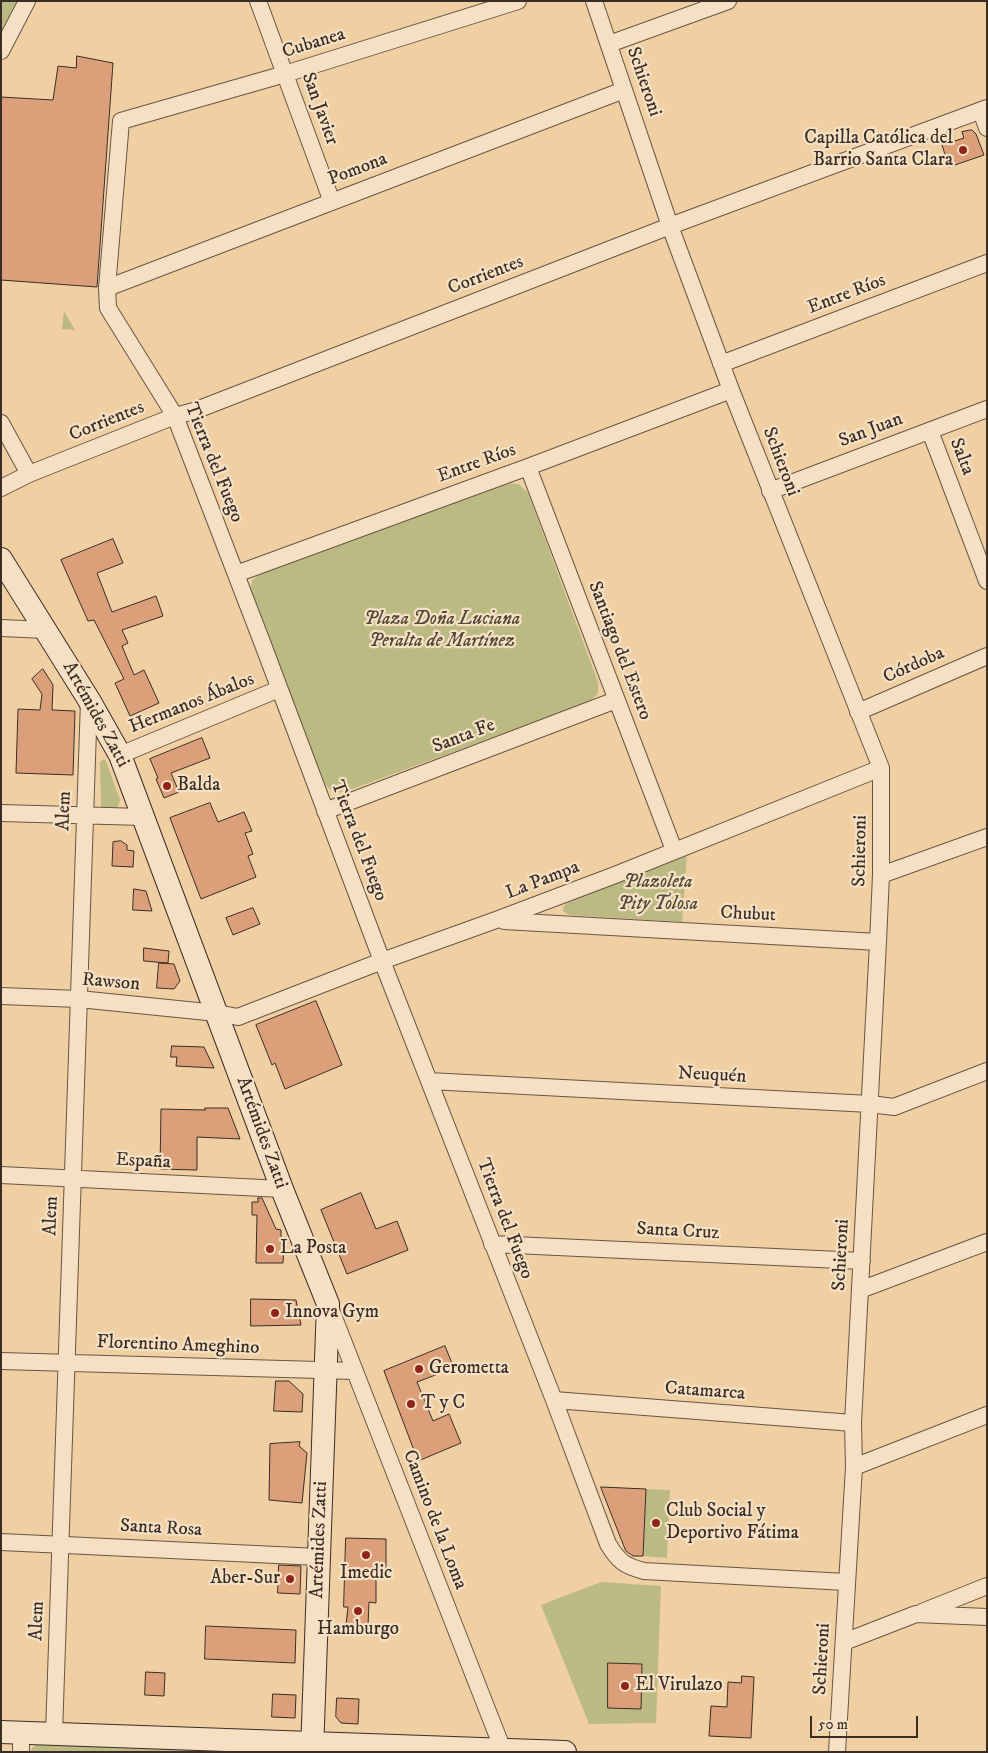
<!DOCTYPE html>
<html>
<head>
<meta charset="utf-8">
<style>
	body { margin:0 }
	#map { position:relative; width:988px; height:1753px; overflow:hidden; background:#f0cfa2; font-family:"IM FELL DW Pica",serif }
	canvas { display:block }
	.frame { position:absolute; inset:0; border:2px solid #392d26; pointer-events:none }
	.scale { position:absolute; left:810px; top:1716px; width:108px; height:22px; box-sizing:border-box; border:2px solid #392d26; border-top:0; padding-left:6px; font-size:15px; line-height:18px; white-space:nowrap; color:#392d26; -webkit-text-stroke:4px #f5e0c3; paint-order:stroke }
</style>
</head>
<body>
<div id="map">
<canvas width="988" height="1753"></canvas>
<div class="frame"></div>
<div class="scale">50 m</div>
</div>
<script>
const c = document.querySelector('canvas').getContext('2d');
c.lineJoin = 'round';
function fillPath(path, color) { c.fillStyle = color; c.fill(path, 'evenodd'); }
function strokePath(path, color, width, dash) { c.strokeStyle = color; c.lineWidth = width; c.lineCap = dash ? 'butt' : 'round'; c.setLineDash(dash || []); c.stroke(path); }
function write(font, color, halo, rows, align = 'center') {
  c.font = font + ' "IM FELL DW Pica",serif'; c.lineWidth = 4.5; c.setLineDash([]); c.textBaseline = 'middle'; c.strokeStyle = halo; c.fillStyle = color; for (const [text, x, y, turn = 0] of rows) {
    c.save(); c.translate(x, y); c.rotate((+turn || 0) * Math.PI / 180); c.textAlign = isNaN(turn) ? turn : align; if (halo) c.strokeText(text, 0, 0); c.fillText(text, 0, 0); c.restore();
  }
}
const green = new Path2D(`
	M1,1H20L1,34Z
	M64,311L75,330L62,329Z
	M505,483L519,484L528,493L598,682V694L589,702L344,792C333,793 330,791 324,782L250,592L252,581L259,574Z
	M104,759L106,761L120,800L117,809L106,810L101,807L100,762Z
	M687,854L682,922L569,915L563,911L564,906L567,903Z
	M646,1489L670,1490L667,1558L643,1556Z
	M601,1582L661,1586L656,1723L589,1724L541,1605Z
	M36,1744L225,1749L226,1752H29Z`);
const building = new Path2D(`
	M77,56L113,63L97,287L1,280V97L53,100L58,66L76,68Z
	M972,130L976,134L984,155L949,167L942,145L964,138L962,132Z
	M113,539L123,563L97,573L112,612L156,596L163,616L122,630L128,643L122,646L134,675L144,670L159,703L130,716L115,683L124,679L94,620L88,621L61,560Z
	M43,669L53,685L52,710L75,711L73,775L16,773L18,709L40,710L42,694L32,679Z
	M202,738L210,758L171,773L179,792L164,798L156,779L158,778L150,759Z
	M210,803L218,822L244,812L252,831L245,833L253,854L248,856L256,877L201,899L170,818Z
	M121,841L127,845V850L134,851L133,867L112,866L113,842Z
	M134,889L146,891L152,911L133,910Z
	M253,908L260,924L233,935L226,918Z
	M144,948L169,951L168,963L144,961Z
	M159,963L174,964L180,981L174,989L157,988Z
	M316,1001L342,1065L285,1089L275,1063L272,1065L256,1025Z
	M172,1046L204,1047L214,1068L176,1066L177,1057H171Z
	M205,1108H228L240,1139L197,1137V1170L160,1169L161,1109L205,1110Z
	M361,1193L376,1229L397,1221L408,1250L347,1274L321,1210Z
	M258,1198H262L276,1229L281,1230V1245H284L283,1263H256L257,1215H252V1202H258Z
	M251,1299L296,1300L301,1325L251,1326Z
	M445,1346L454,1368L417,1382L433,1421L449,1414L461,1443L418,1461L384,1371Z
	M276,1381H289L303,1394L302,1412L274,1411Z
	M300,1442L299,1446L307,1453L302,1503L269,1500L270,1444Z
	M601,1487L646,1489L643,1556H633L626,1551Z
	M346,1538L386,1539V1572L376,1571V1603L369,1602L368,1626L346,1625L348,1607H344Z
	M279,1565L301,1566L300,1594L278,1593Z
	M206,1626L296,1630L295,1663L205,1659Z
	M608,1663L642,1664L641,1709L608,1708Z
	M146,1672L165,1673L164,1696L145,1695Z
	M742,1676L754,1677L751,1738L709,1736L711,1706L727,1707L728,1682L741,1683Z
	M273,1694L296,1695L295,1718L272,1717Z
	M337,1698L359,1699L358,1724L341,1723L336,1717Z`);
const street = new Path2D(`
	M258,1L332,202
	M518,1L285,74L121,121L107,288L108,308L175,416L262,642L382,961L554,1400L608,1544C619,1562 625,1566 644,1571L846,1582
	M594,1L670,226L731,390L881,768V875L878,942L853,1423L854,1467L837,1752
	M609,44L728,1
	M1,51L27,1
	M981,111L987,128
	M107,288L624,90
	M721,364L987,263
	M1,423L29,474
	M930,431L987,581
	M528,467L674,850
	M1,488L29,474L175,416L194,411L670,226L987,108
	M770,491L987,409
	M236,574L528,467L731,390
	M1,628L46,630
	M858,712L987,656
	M120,755L279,689
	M325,811L616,700
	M1,813L143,817
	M881,875L987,837
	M504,921L878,942
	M1,996L79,999L217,1013L238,1017L382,961L496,920L615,875L881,768
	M429,1081L870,1104L894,1107L987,1071
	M1,1175L282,1189
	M492,1244L862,1261
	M860,1290L987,1242
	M331,1310L503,1750
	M1,1361L354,1371
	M554,1400L853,1423
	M854,1467L987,1415
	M1,1542L319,1557
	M922,1612L987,1586
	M844,1642L916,1614L987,1617
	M54,1734L89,700
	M21,1752V1733`);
const secondary = new Path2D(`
	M1,559L89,700L120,755L282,1189L328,1304L312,1752
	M1,1732L565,1752`);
const markers = [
	[963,150,5,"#8f2418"],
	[167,786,5,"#8f2418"],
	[270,1249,5,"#8f2418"],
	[275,1313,5,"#8f2418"],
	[419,1369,5,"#8f2418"],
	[411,1404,5,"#8f2418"],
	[656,1523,5,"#8f2418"],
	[366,1555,5,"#8f2418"],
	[290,1579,5,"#8f2418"],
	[358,1611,5,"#8f2418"],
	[625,1686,5,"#8f2418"]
];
const streetNames = [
	["Cubanea",314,44,-17],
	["Schieroni",643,82,71],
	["San Javier",319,109,70],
	["Pomona",358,170,-21],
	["Corrientes",486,276,-21],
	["Entre Ríos",847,295,-21],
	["Corrientes",107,422,-22],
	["San Juan",871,431,-21],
	["Salta",961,457,69],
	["Schieroni",780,462,69],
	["Tierra del Fuego",213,463,68],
	["Entre Ríos",477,464,-20],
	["Santiago del Estero",619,651,69],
	["Córdoba",914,666,-24],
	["Hermanos Ábalos",192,704,-22],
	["Artémides Zatti",95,715,61],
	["Santa Fe",464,737,-21],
	["Alem",65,811,-88],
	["Tierra del Fuego",358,841,69],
	["Schieroni",861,851,-89],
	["La Pampa",543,881,-21],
	["Chubut",748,915,3],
	["Rawson",111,983,5],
	["Neuquén",712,1076,3],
	["Artémides Zatti",261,1133,70],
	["España",143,1162,3],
	["Alem",52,1216,-88],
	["Tierra del Fuego",504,1219,69],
	["Santa Cruz",678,1232,3],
	["Schieroni",842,1255,-87],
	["Florentino Ameghino",178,1346,2],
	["Catamarca",705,1392,4],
	["Camino de la Loma",434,1520,69],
	["Santa Rosa",161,1529,3],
	["Artémides Zatti",320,1540,-88],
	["Alem",38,1621,-88],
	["Schieroni",823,1659,-87]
];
const poiNames = [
	["Capilla Católica del",953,139,"right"],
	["Barrio Santa Clara",953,161,"right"],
	["Balda",177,786],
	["La Posta",280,1249],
	["Innova Gym",285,1313],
	["Gerometta",429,1369],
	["T y C",421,1404],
	["Club Social y",666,1512],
	["Deportivo Fátima",666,1534],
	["Imedic",366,1574,"center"],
	["Aber-Sur",280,1579,"right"],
	["Hamburgo",358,1630,"center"],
	["El Virulazo",635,1686]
];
const parkNames = [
	["Plaza Doña Luciana",442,620],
	["Peralta de Martínez",442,642],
	["Plazoleta",658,883],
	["Pity Tolosa",658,905]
];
fillPath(green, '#bcba83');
fillPath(building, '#dba07a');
strokePath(building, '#392d26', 1);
strokePath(street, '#675645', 18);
strokePath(secondary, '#392d26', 24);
strokePath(street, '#f5e0c3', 16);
strokePath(secondary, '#f5e0c3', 22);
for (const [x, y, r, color] of markers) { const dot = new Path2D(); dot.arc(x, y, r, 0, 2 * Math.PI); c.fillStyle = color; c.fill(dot); strokePath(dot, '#f5e0c3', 2); }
write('19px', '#392d26', '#f5e0c3', streetNames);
write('19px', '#392d26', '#f5e0c3', poiNames, 'left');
write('italic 19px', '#534939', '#f5e0c3', parkNames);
</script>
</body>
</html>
